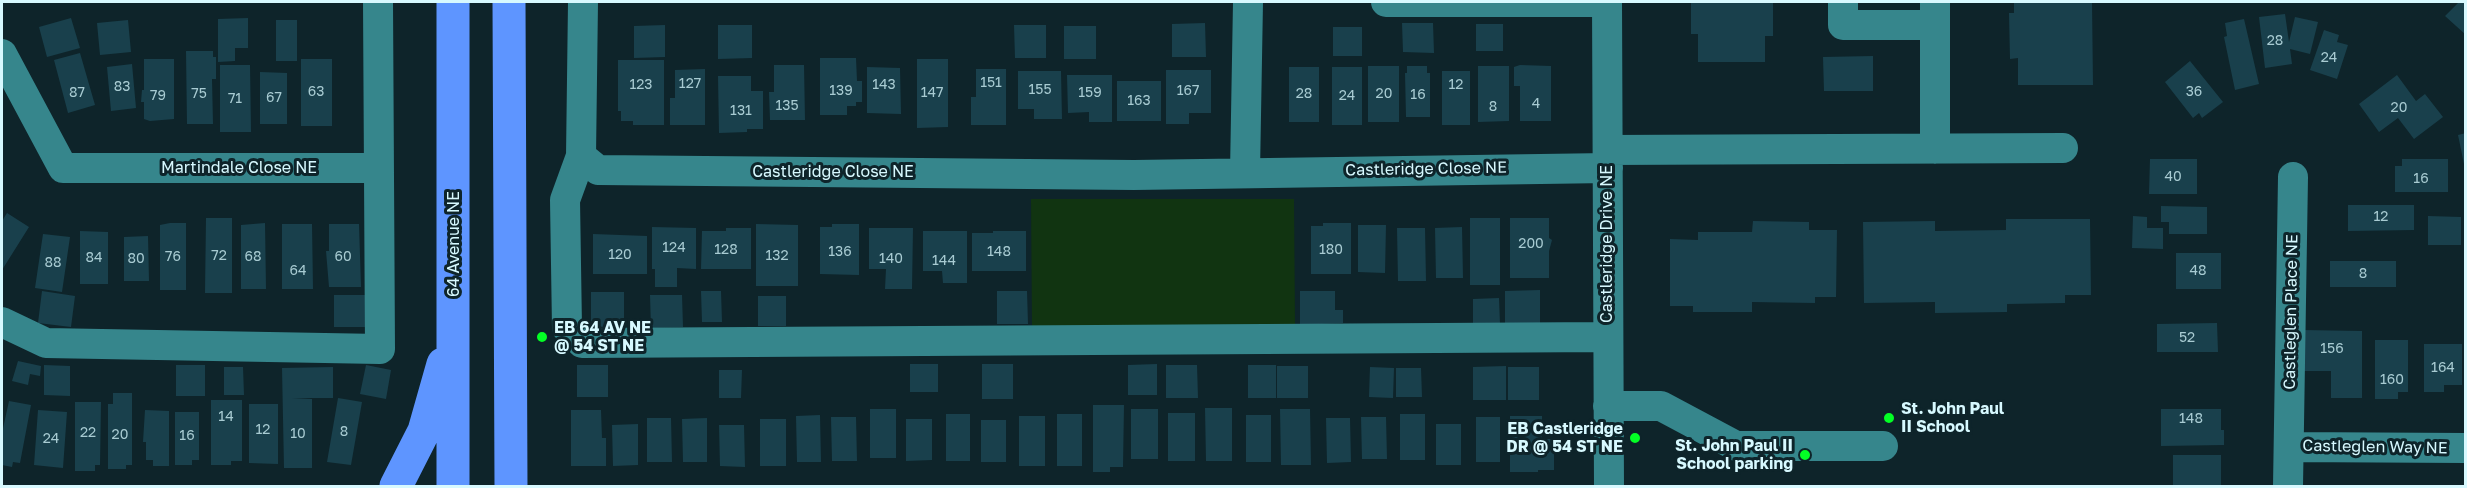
<!DOCTYPE html>
<html>
<head>
<meta charset="utf-8">
<style>
	body { margin:0 }
	#map { position:relative; width:2467px; height:488px; overflow:hidden; background:#0e242a; font-family:"Golos Text",sans-serif }
	canvas { display:block }
	.frame { position:absolute; inset:0; border:3px solid #d7f9ff; pointer-events:none }
</style>
</head>
<body>
<div id="map">
<canvas width="2467" height="488"></canvas>
<div class="frame"></div>
</div>
<script>
const c = document.querySelector('canvas').getContext('2d');
c.lineJoin = 'round';
function fillPath(path, color) { c.fillStyle = color; c.fill(path, 'evenodd'); }
function strokePath(path, color, width, dash) { c.strokeStyle = color; c.lineWidth = width; c.lineCap = dash ? 'butt' : 'round'; c.setLineDash(dash || []); c.stroke(path); }
function write(font, color, halo, rows, align = 'center') {
  c.font = font + ' "Golos Text",sans-serif'; c.lineWidth = 6; c.setLineDash([]); c.textBaseline = 'middle'; c.strokeStyle = halo; c.fillStyle = color; for (const [text, x, y, turn = 0] of rows) {
    c.save(); c.translate(x, y); c.rotate((+turn || 0) * Math.PI / 180); c.textAlign = isNaN(turn) ? turn : align; if (halo) c.strokeText(text, 0, 0); c.fillText(text, 0, 0); c.restore();
  }
}
const green = new Path2D(`
	M1031,199H1294L1295,326L1032,329Z`);
const building = new Path2D(`
	M1691,2H1773V36H1765V62H1698V34H1691Z
	M2014,2H2092L2093,85H2018V58L2010,59L2009,13H2014Z
	M2459,2H2466V35L2445,16Z
	M2285,14L2289,42L2295,17L2318,22L2310,54L2290,49L2292,64L2265,68L2259,17Z
	M71,18L80,48L47,57L39,27Z
	M248,18V48H235V61L218,62V19Z
	M2244,19L2259,84L2235,90L2224,37L2227,36L2225,23Z
	M128,20L131,52L100,55L97,23Z
	M276,20H297V61H276Z
	M1205,23L1206,57H1172V24Z
	M1402,23H1433L1434,53L1403,52Z
	M1476,24H1503V51H1476Z
	M665,25V57L634,58V26Z
	M718,25H752V58L718,59Z
	M1014,25H1046V58H1015Z
	M1064,26H1096V59H1064Z
	M1333,27H1362V56H1333Z
	M2324,30L2339,35L2337,42L2348,45L2337,79L2310,70Z
	M186,51H213V57H216V79H212L213,124H187Z
	M80,53L95,105L68,113L54,60Z
	M1873,56V91H1824L1823,57Z
	M820,58H856L857,81H862V102H856V106H847V115H820Z
	M144,59H174V119L150,121L144,119V102H141L142,90H144Z
	M301,59H332V126H301Z
	M917,59H948V127L917,128Z
	M618,60H664V125H633V121H621V111H618Z
	M2190,61L2223,102L2202,118L2199,113L2193,118L2165,82Z
	M132,64L136,108L111,111L107,67Z
	M220,65H250L251,132H220Z
	M774,65H804L805,120H770L769,92H774Z
	M1520,65L1551,66V121H1520V86H1514V67Z
	M1368,66H1399V122H1368Z
	M1407,66H1427V73H1430V117H1406L1405,73H1407Z
	M1478,66H1509V121L1478,122Z
	M867,67L900,68L901,114L867,113Z
	M1289,67H1319V122H1289Z
	M1332,67H1362V125H1332Z
	M705,69V125H670V98H675V70Z
	M976,69H1006V125H971V97H976Z
	M1166,70H1211V113H1189V124H1166Z
	M1018,71H1061L1062,119H1034V109H1018Z
	M1442,71H1470V125H1442Z
	M260,72L287,73V124H260Z
	M1067,75H1112V122H1089V112L1068,113Z
	M2397,75L2416,101L2425,94L2443,117L2414,139L2398,118L2379,132L2359,104Z
	M718,76H751V91H763V129H747V132L719,133Z
	M1117,81H1161V121H1117Z
	M2466,133V164H2464L2458,135Z
	M2150,159H2197V194H2149Z
	M2402,159H2448V192H2395V166H2402Z
	M2348,205H2414V230L2348,231Z
	M2161,206L2207,207V234H2169V222H2161Z
	M7,213L29,227L2,270V221Z
	M2133,216L2147,217V228H2163V249L2132,248Z
	M2428,216L2461,217V245H2428Z
	M206,218H232V293H205Z
	M1470,218H1500V285H1470Z
	M1510,218H1549V238L1552,240L1549,251V278H1510Z
	M2006,219H2090L2091,295H2065V303L2007,304V312L1935,313V302L1864,303L1863,222L1935,221V231L2006,230Z
	M1753,221L1809,222V230H1837L1836,297H1815V303L1752,302V312H1693V306H1670V239L1698,240V232H1752Z
	M170,223H186V290H160V225Z
	M265,223L266,289H241V225Z
	M1323,223H1351V274H1311V226H1323Z
	M282,224H312L313,289H282Z
	M329,224H359L361,287H329L326,251H329Z
	M756,224L798,225V286H756Z
	M832,224H859V275L820,274V227H832Z
	M1358,225H1386L1385,273L1358,272Z
	M652,227L696,228V269L677,268V287H655V269H652Z
	M1462,227L1463,278H1436L1435,228Z
	M726,228H751V269H701L702,231H726Z
	M869,228H913L912,289H885L886,269H869Z
	M1397,228H1425L1426,281H1398Z
	M80,231L108,232V284H80Z
	M923,231H967V283H943L942,271H923Z
	M993,231H1026V271H972V233H993Z
	M43,234L70,237L62,292L35,288Z
	M593,234L647,236V274H593Z
	M148,236L149,281H124V237Z
	M2176,253H2221V289H2176Z
	M2330,261H2396V287H2330Z
	M1540,290V323H1505V291Z
	M42,291L75,296L71,327L38,323Z
	M701,291H721L722,322H702Z
	M997,291H1027L1028,324H997Z
	M1300,291H1335V310H1343V323L1300,325Z
	M591,292H624V327H591Z
	M334,295H366V327H334Z
	M650,295H682L683,327L651,328Z
	M758,296H786V326H758Z
	M1499,298L1500,324H1473V299Z
	M2217,323L2218,352H2157V324Z
	M2302,330L2362,331V398H2331V371H2302Z
	M2375,340H2408V392H2398V399H2375Z
	M2424,344H2462V385H2444V392H2424Z
	M18,361L41,366L40,376L30,374L28,385L12,381Z
	M910,364H938V392H910Z
	M982,364H1013V399H982Z
	M1157,364V395H1128V365Z
	M44,365L70,366V396L44,395Z
	M176,365H205V396H176Z
	M366,365L391,370L386,399L360,394Z
	M577,365H608V397H577Z
	M1166,365H1197L1198,398H1166Z
	M1248,365H1276V398H1248Z
	M1277,366H1308V398H1277Z
	M1506,366V400H1473V367Z
	M224,367H243L244,395H224Z
	M333,367V398H292L312,399V468H284L282,368Z
	M1370,367L1394,368L1393,398L1369,397Z
	M1508,367H1539V400H1508Z
	M1396,368H1421L1422,397H1396Z
	M719,370H742L741,398H719Z
	M113,393H132V465H126V469H108V404H113Z
	M338,398L362,402L351,465L327,462Z
	M211,400H242V461H231V465H211Z
	M9,401L31,405L20,463L13,462L12,467L2,465V433Z
	M75,402H101L100,465H95V471H75Z
	M249,404H278V464L249,463Z
	M1093,405H1124L1123,467H1110V472H1093Z
	M1205,408H1232V461H1206Z
	M870,409H896V458H870Z
	M1131,409H1158V459H1131Z
	M1280,409H1310L1311,465H1281Z
	M2161,409H2221V430H2224V445L2161,446Z
	M38,410L67,412L63,468L34,465Z
	M145,410L169,411V466H153V460H146V442H143Z
	M571,410H601L602,438H606V466H571Z
	M175,412H199V460H192V465H175Z
	M1168,413H1195V461H1168Z
	M946,414H970V461H946Z
	M1057,414H1082V466H1057Z
	M1400,414H1425V460H1400Z
	M820,415L821,462H797L796,416Z
	M1246,415H1271V462H1246Z
	M1019,416H1045V466H1019Z
	M1510,416H1542V439H1554V470H1538V472H1510Z
	M831,417H856L857,461H832Z
	M1361,417H1386L1387,459H1362Z
	M1476,417H1500V462H1476Z
	M647,418H671L672,462H647Z
	M707,418V462H683L682,419Z
	M1326,418H1350L1351,462L1327,463Z
	M760,419H786V466H760Z
	M906,419H932V460L906,461Z
	M981,420H1006V462H981Z
	M638,424V465L613,466L612,425Z
	M1436,424H1461V465H1436Z
	M719,425H744L745,467L720,466Z
	M2173,455H2221V486H2173Z`);
const minor = new Path2D(`
	M583,2L581,156L565,200L567,328L582,343L1607,337
	M1386,2H1431
	M1431,2H1607
	M1607,2L1609,486
	M1843,2V25H1935
	M1935,2V149
	M2,54L63,168H378
	M1608,150L2063,148
	M581,156L598,170L1134,175L1608,168
	M1245,172L1248,2
	M2,322L46,343L380,349L378,2
	M1608,406H1661L1736,446H1883
	M2289,447L2466,448
	M2288,486L2293,177`);
const major = new Path2D(`
	M453,2V486
	M509,2L511,486
	M396,486L424,431L443,364`);
const markers = [
	[542,337,6,"#03ff25"],
	[1889,418,6,"#03ff25"],
	[1635,438,6,"#03ff25"],
	[1805,455,6,"#03ff25"]
];
const numberNames = [
	["28",2275,41],
	["24",2329,58],
	["151",991,83],
	["127",690,84],
	["123",641,85],
	["143",884,85],
	["12",1456,85],
	["83",122,87],
	["155",1040,90],
	["139",841,91],
	["167",1188,91],
	["63",316,92],
	["36",2194,92],
	["87",77,93],
	["147",932,93],
	["159",1090,93],
	["75",199,94],
	["28",1304,94],
	["20",1384,94],
	["16",1418,95],
	["79",158,96],
	["24",1347,96],
	["67",274,98],
	["71",235,99],
	["163",1139,101],
	["4",1536,104],
	["135",787,106],
	["8",1493,107],
	["20",2399,108],
	["131",741,111],
	["40",2173,177],
	["16",2421,179],
	["12",2381,217],
	["200",1531,244],
	["124",674,248],
	["128",726,250],
	["180",1331,250],
	["136",840,252],
	["148",999,252],
	["120",620,255],
	["72",219,256],
	["132",777,256],
	["76",173,257],
	["68",253,257],
	["60",343,257],
	["84",94,258],
	["80",136,259],
	["140",891,259],
	["144",944,261],
	["88",53,263],
	["64",298,271],
	["48",2198,271],
	["8",2363,274],
	["52",2187,338],
	["156",2332,349],
	["164",2443,368],
	["160",2392,380],
	["14",226,417],
	["148",2191,419],
	["12",263,430],
	["8",344,432],
	["22",88,433],
	["10",298,434],
	["20",120,435],
	["16",187,436],
	["24",51,439]
];
const streetNames = [
	["Martindale Close NE",239,168],
	["Castleridge Close NE",1426,169,-1],
	["Castleridge Close NE",833,172],
	["64 Avenue NE",454,244,-90],
	["Castleridge Drive NE",1607,244,-90],
	["Castleglen Place NE",2291,312,-89],
	["Castleglen Way NE",2375,447,1]
];
const poiNames = [
	["EB 64 AV NE",554,328],
	["@ 54 ST NE",554,346],
	["St. John Paul",1901,409],
	["II School",1901,427],
	["EB Castleridge",1623,429,"right"],
	["DR @ 54 ST NE",1623,447,"right"],
	["St. John Paul II",1793,446,"right"],
	["School parking",1793,464,"right"]
];
fillPath(green, '#113411');
fillPath(building, '#19404c');
strokePath(minor, '#36868c', 30);
strokePath(major, '#5e95ff', 33);
for (const [x, y, r, color] of markers) { const dot = new Path2D(); dot.arc(x, y, r, 0, 2 * Math.PI); c.fillStyle = color; c.fill(dot); strokePath(dot, '#0e242a', 2); }
write('14px', '#a8cbd2', null, numberNames);
write('16px', '#d7f9ff', '#0e242a', streetNames);
write('bold 16px', '#d7f9ff', '#0e242a', poiNames, 'left');
</script>
</body>
</html>
